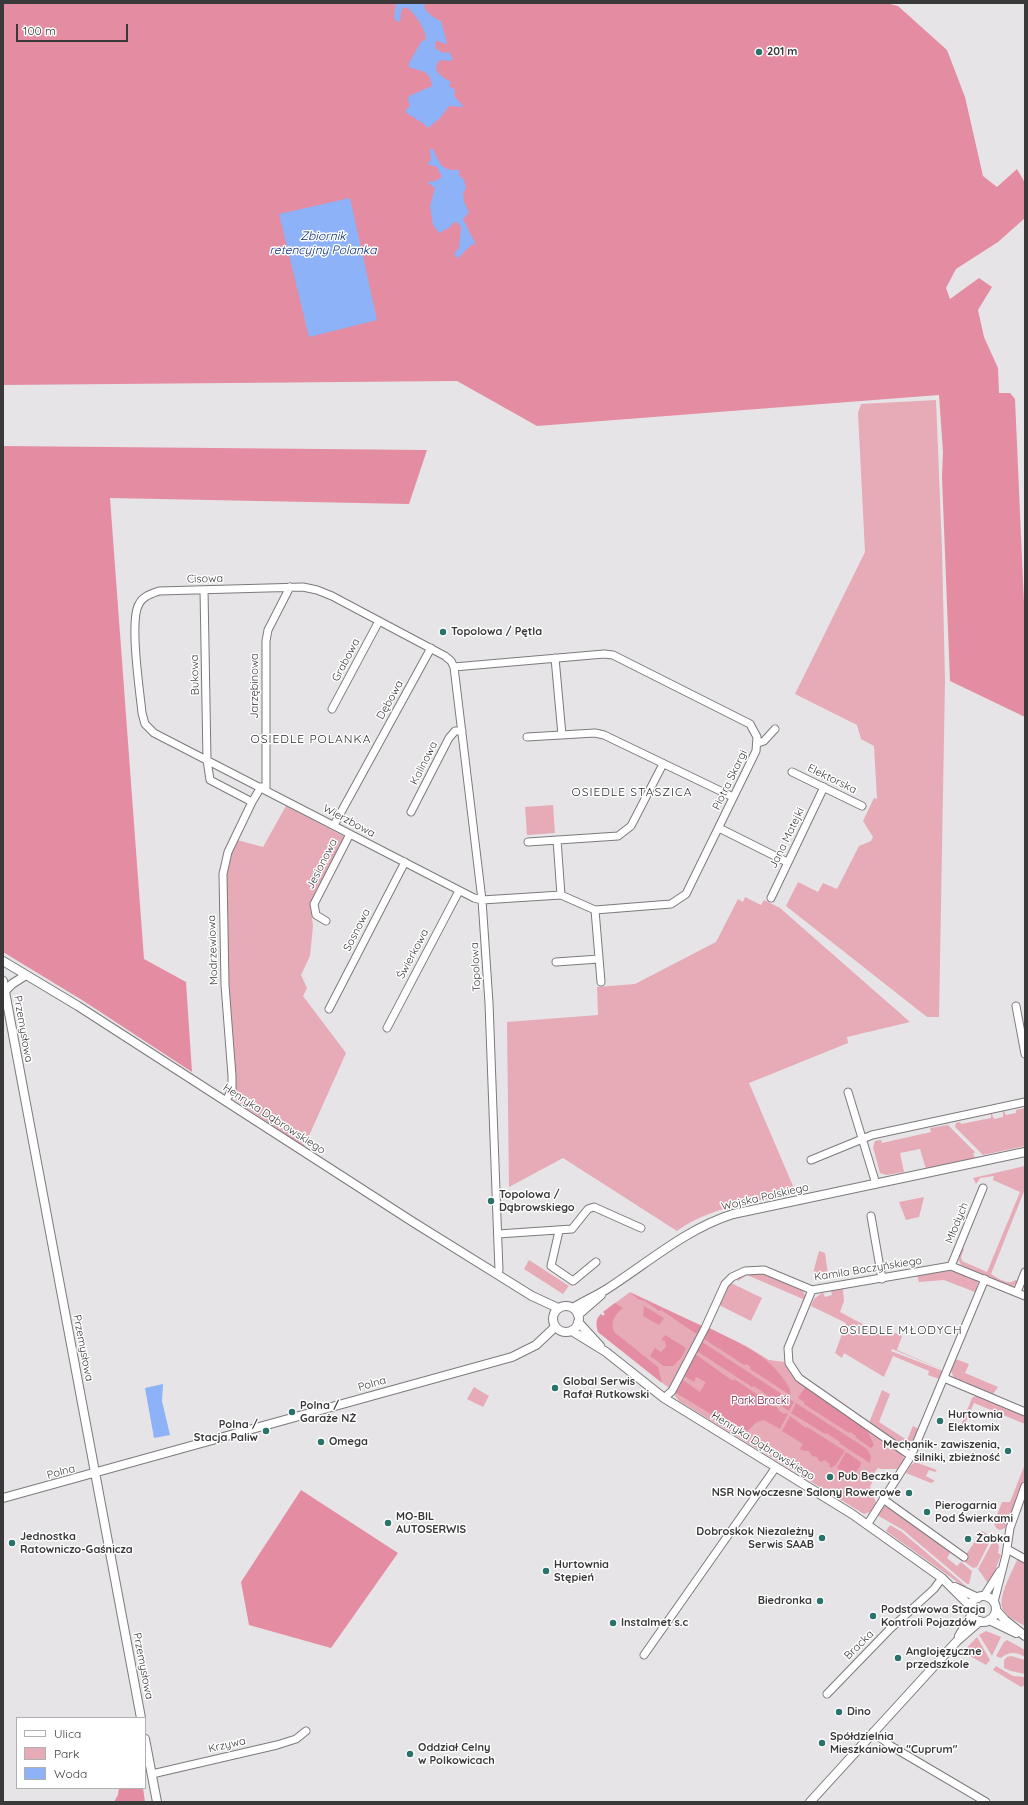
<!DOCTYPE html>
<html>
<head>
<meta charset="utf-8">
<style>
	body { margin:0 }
	#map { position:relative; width:1028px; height:1805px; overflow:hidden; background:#e6e4e7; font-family:Quicksand,sans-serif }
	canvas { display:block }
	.frame { position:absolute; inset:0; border:4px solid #39393a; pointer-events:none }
	.legend { position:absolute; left:16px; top:1717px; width:130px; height:72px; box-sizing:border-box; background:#fff; border:1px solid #b0b0b0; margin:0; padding:5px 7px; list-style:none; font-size:12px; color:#39393a }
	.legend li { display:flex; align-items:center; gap:8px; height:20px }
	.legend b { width:20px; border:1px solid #b0b0b0 }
	.scale { position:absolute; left:16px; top:24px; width:112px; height:18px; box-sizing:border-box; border:2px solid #39393a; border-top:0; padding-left:5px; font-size:12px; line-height:14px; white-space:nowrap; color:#39393a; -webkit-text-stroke:3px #fff; paint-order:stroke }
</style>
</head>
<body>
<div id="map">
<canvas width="1028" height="1805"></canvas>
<div class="frame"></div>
<ul class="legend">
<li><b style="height:5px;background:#fff"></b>Ulica</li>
<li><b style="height:11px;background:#e6abb7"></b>Park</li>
<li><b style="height:11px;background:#8db2f7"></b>Woda</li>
</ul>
<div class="scale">100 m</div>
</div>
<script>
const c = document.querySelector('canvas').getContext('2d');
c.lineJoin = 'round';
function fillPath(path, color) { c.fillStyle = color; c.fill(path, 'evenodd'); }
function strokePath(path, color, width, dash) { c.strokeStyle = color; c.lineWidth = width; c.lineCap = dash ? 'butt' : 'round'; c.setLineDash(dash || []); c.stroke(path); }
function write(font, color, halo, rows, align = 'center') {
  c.font = font + ' Quicksand,sans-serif'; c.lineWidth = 3; c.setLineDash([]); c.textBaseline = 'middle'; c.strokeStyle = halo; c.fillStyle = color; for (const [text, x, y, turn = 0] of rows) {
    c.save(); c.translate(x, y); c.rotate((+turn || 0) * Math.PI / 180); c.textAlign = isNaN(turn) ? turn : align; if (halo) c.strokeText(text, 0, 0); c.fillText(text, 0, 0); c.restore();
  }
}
const green = new Path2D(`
	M936,400L942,549L945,681L939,1017H927L786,906L798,882L818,892L823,883L837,889L859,846L871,841L873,837L863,821L874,798L877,799L874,746L861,739L857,725L795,694L865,552L858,413L861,404Z
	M553,805L555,833L527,835L525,807Z
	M286,806L345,837L310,903L313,926L310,956L301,975L307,988L303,996L346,1053L304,1147L235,1100L234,1097L236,1088C231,1034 227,981 227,927C226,897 223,866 237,840L263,847Z
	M745,897L761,905L764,900L780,908L910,1022L847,1037L848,1043L749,1083L796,1193C756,1202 711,1206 677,1231L563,1158L509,1187L507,1022L598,1015L597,987L635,984L716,942L738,899L743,902Z
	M1025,1108V1146L983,1155L955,1127L956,1123L960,1122L961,1124L991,1118V1112L994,1119L1003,1117V1110L1006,1115L1016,1113V1110Z
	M948,1125L975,1152L973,1154L975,1158L926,1169L920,1149L900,1153L904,1172L887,1175L880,1173L873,1147L875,1141L881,1140L882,1143L931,1132L930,1128Z
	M1025,1166V1189L991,1274C997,1278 1009,1286 1015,1280L1018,1281L1013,1286H1009L961,1265L958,1259L962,1248L964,1249L961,1257L962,1261L987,1272L1020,1192L993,1180L994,1176L980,1178L976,1184L973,1178Z
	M924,1197L919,1217L906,1220L899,1202Z
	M819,1251L825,1253L828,1274L820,1277L813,1273Z
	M529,1260L569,1286L563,1294L524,1269Z
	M949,1270L976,1279L978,1283L975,1292L944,1280L919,1282L917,1275Z
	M761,1273L803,1291L806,1298L805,1305L802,1303L803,1299L747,1275L738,1281L736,1278L747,1274Z
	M729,1282L762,1298L751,1321L719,1305Z
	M843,1289L844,1301L840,1312L870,1328L873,1334L890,1331L902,1336L897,1350L943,1370L892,1349L891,1351L943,1371L939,1379L928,1375L929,1371L893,1356L884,1377L844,1353L842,1358L835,1353L846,1323L811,1306L814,1299L822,1293H823L825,1297L832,1295L831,1291Z
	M630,1292L702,1326L669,1388L598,1332C597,1324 595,1320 601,1314L603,1316L605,1314L603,1312Z
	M709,1328L748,1347L769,1360L785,1362L792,1375L800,1382L902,1454L905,1460L899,1469H881L878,1468L872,1476L875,1478L870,1486L876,1503L870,1512L864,1514L679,1401L675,1396L676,1392Z
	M955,1359L969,1364L965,1373L998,1387L993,1394L954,1378L951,1371Z
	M474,1387L489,1396L483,1407L467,1399Z
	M882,1390L890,1394L879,1422L907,1440L913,1426L919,1429L911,1448H904L869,1423Z
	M977,1395L1025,1415V1424L974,1403L962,1431L960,1428L972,1398Z
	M915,1462L937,1470L935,1472L929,1470L926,1476L935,1481L931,1483L906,1473L911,1465Z
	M1025,1464V1478L1005,1528L1000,1530L996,1528L994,1523L1002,1502H1010Z
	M887,1505L949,1550L950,1553L947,1558L957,1566L961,1562L972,1571L969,1584H967L903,1530L877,1515L883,1507Z
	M890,1525L902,1532L967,1587L966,1588L886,1531Z
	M982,1531L992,1537L977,1567L973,1568L962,1560L974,1543L978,1534L980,1535Z
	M994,1539L999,1546L998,1553L1001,1555L990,1583L987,1582L978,1569Z
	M1018,1558L1025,1563V1626C1018,1622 1009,1618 1004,1611C995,1601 1013,1570 1018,1558Z
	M986,1631L1001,1637L992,1656L979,1635Z
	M977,1637L990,1660L986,1665L963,1652Z
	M1007,1640L1025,1650V1657C1019,1653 1009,1650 1001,1658L996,1656L1004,1642Z
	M1011,1656L1025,1660V1674L1011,1671L1004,1668V1660L1007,1657Z
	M996,1666L1013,1676L1025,1677V1685L1021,1687L993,1670Z`);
const forest = new Path2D(`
	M3,3H886L898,6L947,50L965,97L983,176L997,187L1017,169L1025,183V218L998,242L956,269L946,288L950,299L979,278L992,287L978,310L984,337L998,368L999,393H1010L1015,399L1025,626V717L950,681L942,477L943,452L939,395L537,426L457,381L3,385Z
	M3,446L427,450L409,504L110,498L144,959L186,982L192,1072L82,1000L3,952Z
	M631,1293L702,1326L698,1335L661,1310L659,1311L645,1301L638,1299Z
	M615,1303L623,1308C615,1314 610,1322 614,1332L658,1367L662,1383L598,1332C596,1324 595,1320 601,1314L603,1316L605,1314L603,1312Z
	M644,1306L664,1318L659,1325L643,1316Z
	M709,1328C737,1342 767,1354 785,1381C788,1385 791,1389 790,1395L750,1369L751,1367L746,1364L744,1365L704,1339Z
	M665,1335L686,1348L682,1357L673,1366H664L650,1356L655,1348L661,1352L666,1347L665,1341L661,1340Z
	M702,1342L794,1402L789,1411L767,1397V1395L754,1386L752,1387L697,1351Z
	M695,1354L733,1381L734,1379L779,1409L778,1410L784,1414L786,1413L788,1414L780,1429L764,1420L757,1422L744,1434L676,1393L683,1380L700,1392L706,1382L696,1377L694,1382L684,1376Z
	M806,1386L866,1428L874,1445L871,1448L855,1437L856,1436L850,1432L849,1433L804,1404V1402L798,1398Z
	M796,1403L867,1449L871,1456L870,1463L839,1443L840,1442L826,1433L825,1434L791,1413Z
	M790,1416L806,1428L807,1427L845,1451L835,1466H833L832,1468L829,1466L830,1464L824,1460L822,1462L819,1461L817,1457L812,1456L809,1451H804L800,1449L803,1444L782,1431Z
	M846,1452L861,1462C861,1468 854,1474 849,1475L837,1468Z
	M301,1490L398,1553L331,1648L249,1625L241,1582Z
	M119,1788H143L145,1802H114L118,1795Z`);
const water = new Path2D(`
	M396,3H426L424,7C428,14 434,18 441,21L447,43L445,44L439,41H436L435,48L443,53L449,52L453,59L450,61L440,60C430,70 442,77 451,82L449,86L455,90L454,96L464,107L449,106L440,118L428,128L424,124L405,112L410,105L408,100L409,96L432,86C430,69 421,72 409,67V63L421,42L426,39C425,28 415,13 406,7L403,8L401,12L400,22L397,21L394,18Z
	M430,149H433C440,164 441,171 459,170V175L464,180L466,188L463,193L464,202L469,212L463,219L476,245L472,244L458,258L454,254L459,248L461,227L457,222L453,223L450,227L439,233L433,225L430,206L435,188L427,182L435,181L442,177L437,167L427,164L431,160Z
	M350,198L377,320L309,337L279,214Z
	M163,1384L162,1401L170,1435L154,1438L145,1388Z`);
const minor = new Path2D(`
	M204,590L207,760L210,780L252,802L261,787
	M555,658L562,735
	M454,667L604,654L613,655L750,724L757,737L756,751L686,894L671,904L595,910L561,895L482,900L474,898L154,733L145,724L142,713C140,692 129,620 139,604C143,596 151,594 159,591L303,587L317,590L332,596L445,656L451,661L454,667L482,900L489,1003L498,1245L499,1270L497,1274
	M332,709L379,621
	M527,737L595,733L604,735L733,797
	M758,743L764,741L775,729
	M792,772L862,806
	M266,790V641L268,630L290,587
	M411,812L449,738L455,731H462
	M334,825L431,648
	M719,828L787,862
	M557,840L561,895
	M528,842L618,836L631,826L663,764
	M771,898L824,787
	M595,910L601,982
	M326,921L316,915L314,904L350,834
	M556,962L599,959
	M1016,1006L1025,1054
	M329,1009L405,862
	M387,1028L459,891
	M848,1092L876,1184
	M226,1101L232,1089V1076L225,985L223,874L228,852L252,802
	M811,1160L872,1135L1025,1102
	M871,1216L882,1279
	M559,1231L551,1266L573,1281L596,1262
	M498,1234L572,1229L588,1209L594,1207L641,1228
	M951,1266L983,1188
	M812,1290L788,1348L789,1363L799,1378L911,1456
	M1017,1292L1025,1272
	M944,1378L1025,1412
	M664,1398L672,1391L705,1328L725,1284L732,1277L745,1271L764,1270L812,1290L951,1266L1025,1296
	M883,1499L964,1557
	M867,1525L911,1456L985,1279
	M1007,1549L1025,1559
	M984,1596L1000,1571
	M994,1602L1006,1555L1010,1528L1025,1486
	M644,1655L776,1467
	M827,1694L889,1630L934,1589L942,1578
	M873,1732L891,1746L986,1802
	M152,1774L277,1745L296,1739L306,1731`);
const tertiary = new Path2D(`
	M3,961L78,1006L413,1222L532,1296L558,1308
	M3,981L141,1718
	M5,991L12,984L26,975
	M553 1319a13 13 0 1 1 26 0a13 13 0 1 1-26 0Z
	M573,1308C584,1301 596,1296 607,1289C649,1262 686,1229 733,1214L1025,1152
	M578,1315L601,1295
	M578,1322L600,1346
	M572,1331L606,1352L664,1398L852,1514L942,1578L971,1607
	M3,1498L512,1357L536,1345L555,1327
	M955,1587L978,1598
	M970 1609a13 13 0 1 1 26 0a13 13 0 1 1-26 0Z
	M996,1610L1005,1620L1025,1636
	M989,1620L1016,1633
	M959,1636L972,1614
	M145,1739L157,1802
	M810,1802L957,1641L980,1621`);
const markers = [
	[759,52,4,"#2b726b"],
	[443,632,4,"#2b726b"],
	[491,1201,4,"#2b726b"],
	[555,1388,4,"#2b726b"],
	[292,1412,4,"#2b726b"],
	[940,1421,4,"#2b726b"],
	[266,1431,4,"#2b726b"],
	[321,1442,4,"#2b726b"],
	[1008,1451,4,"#2b726b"],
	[830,1477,4,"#2b726b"],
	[909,1493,4,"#2b726b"],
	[927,1512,4,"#2b726b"],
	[388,1523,4,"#2b726b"],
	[822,1538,4,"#2b726b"],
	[968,1539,4,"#2b726b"],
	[12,1543,4,"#2b726b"],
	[546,1571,4,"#2b726b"],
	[820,1601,4,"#2b726b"],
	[873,1616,4,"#2b726b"],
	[613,1623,4,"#2b726b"],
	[898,1658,4,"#2b726b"],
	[839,1712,4,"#2b726b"],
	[822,1743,4,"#2b726b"],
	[410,1754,4,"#2b726b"]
];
const poiNames = [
	["201 m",767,52],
	["Topolowa / Pętla",451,632],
	["Topolowa /",499,1195],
	["Dąbrowskiego",499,1208],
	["Global Serwis",563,1382],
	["Rafał Rutkowski",563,1395],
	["Polna /",300,1406],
	["Garaże NŻ",300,1419],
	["Hurtownia",948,1415],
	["Elektomix",948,1428],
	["Polna /",258,1425,"right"],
	["Stacja Paliw",258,1438,"right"],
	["Omega",329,1442],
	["Mechanik- zawiszenia,",1000,1445,"right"],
	["silniki, zbieżność",1000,1458,"right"],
	["Pub Beczka",838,1477],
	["NSR Nowoczesne Salony Rowerowe",901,1493,"right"],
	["Pierogarnia",935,1506],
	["Pod Świerkami",935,1519],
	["MO-BIL",396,1517],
	["AUTOSERWIS",396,1530],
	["Dobroskok Niezależny",814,1532,"right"],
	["Serwis SAAB",814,1545,"right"],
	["Jednostka",20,1537],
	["Ratowniczo-Gaśnicza",20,1550],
	["Żabka",976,1539],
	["Hurtownia",554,1565],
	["Stępień",554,1578],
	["Biedronka",812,1601,"right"],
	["Podstawowa Stacja",881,1610],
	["Kontroli Pojazdów",881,1623],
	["Instalmet s.c",621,1623],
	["Anglojęzyczne",906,1652],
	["przedszkole",906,1665],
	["Dino",847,1712],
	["Spółdzielnia",830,1737],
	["Mieszkaniowa \"Cuprum\"",830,1750],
	["Oddział Celny",418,1748],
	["w Polkowicach",418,1761]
];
const streetNames = [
	["Cisowa",205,579,-1],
	["Grabowa",346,660,-62],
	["Bukowa",195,675,-91],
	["Jarzębinowa",255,686,-90],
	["Dębowa",390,700,-61],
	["Kalinowa",424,763,-63],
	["Elektorska",832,779,26],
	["Piotra Skargi",730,780,-64],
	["Wierzbowa",349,821,28],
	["Jana Matejki",787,838,-64],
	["Jesionowa",322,864,-63],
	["Sosnowa",357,930,-63],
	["Modrzewiowa",213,950,-92],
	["Świerkowa",413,954,-62],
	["Topolowa",476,967,-93],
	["Przemysłowa",23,1029,80],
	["Henryka Dąbrowskiego",274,1119,33],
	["Wojska Polskiego",765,1197,-13],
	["Młodych",957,1223,-68],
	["Kamila Baczyńskiego",868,1269,-9],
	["Przemysłowa",83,1348,79],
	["Polna",372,1384,-16],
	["Henryka Dąbrowskiego",763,1446,32],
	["Polna",61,1472,-15],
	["Bracka",859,1645,-45],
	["Przemysłowa",143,1666,79],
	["Krzywa",227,1745,-13]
];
const parkNames = [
	["Park Bracki",760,1401]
];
const waterNames = [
	["Zbiornik",323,236],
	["retencyjny Polanka",323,250]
];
const neighbourhoodNames = [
	["OSIEDLE POLANKA",311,739],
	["OSIEDLE STASZICA",632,792],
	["OSIEDLE MŁODYCH",901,1330]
];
fillPath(green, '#e6abb7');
fillPath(forest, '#e48da2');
fillPath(water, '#8db2f7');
strokePath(minor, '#7c7a7d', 9);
strokePath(tertiary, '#7c7a7d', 10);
strokePath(minor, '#fff', 7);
strokePath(tertiary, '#fff', 8);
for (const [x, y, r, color] of markers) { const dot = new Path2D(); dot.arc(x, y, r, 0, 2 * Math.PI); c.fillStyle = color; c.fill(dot); strokePath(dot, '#fff', 1.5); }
write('bold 11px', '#39393a', '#fff', poiNames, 'left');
write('11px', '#39393a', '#fff', streetNames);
write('11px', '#771038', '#fff', parkNames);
write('italic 12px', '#042975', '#fff', waterNames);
c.letterSpacing = '1px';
write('12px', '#2d2b2e', '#fff', neighbourhoodNames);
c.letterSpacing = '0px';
</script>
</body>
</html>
